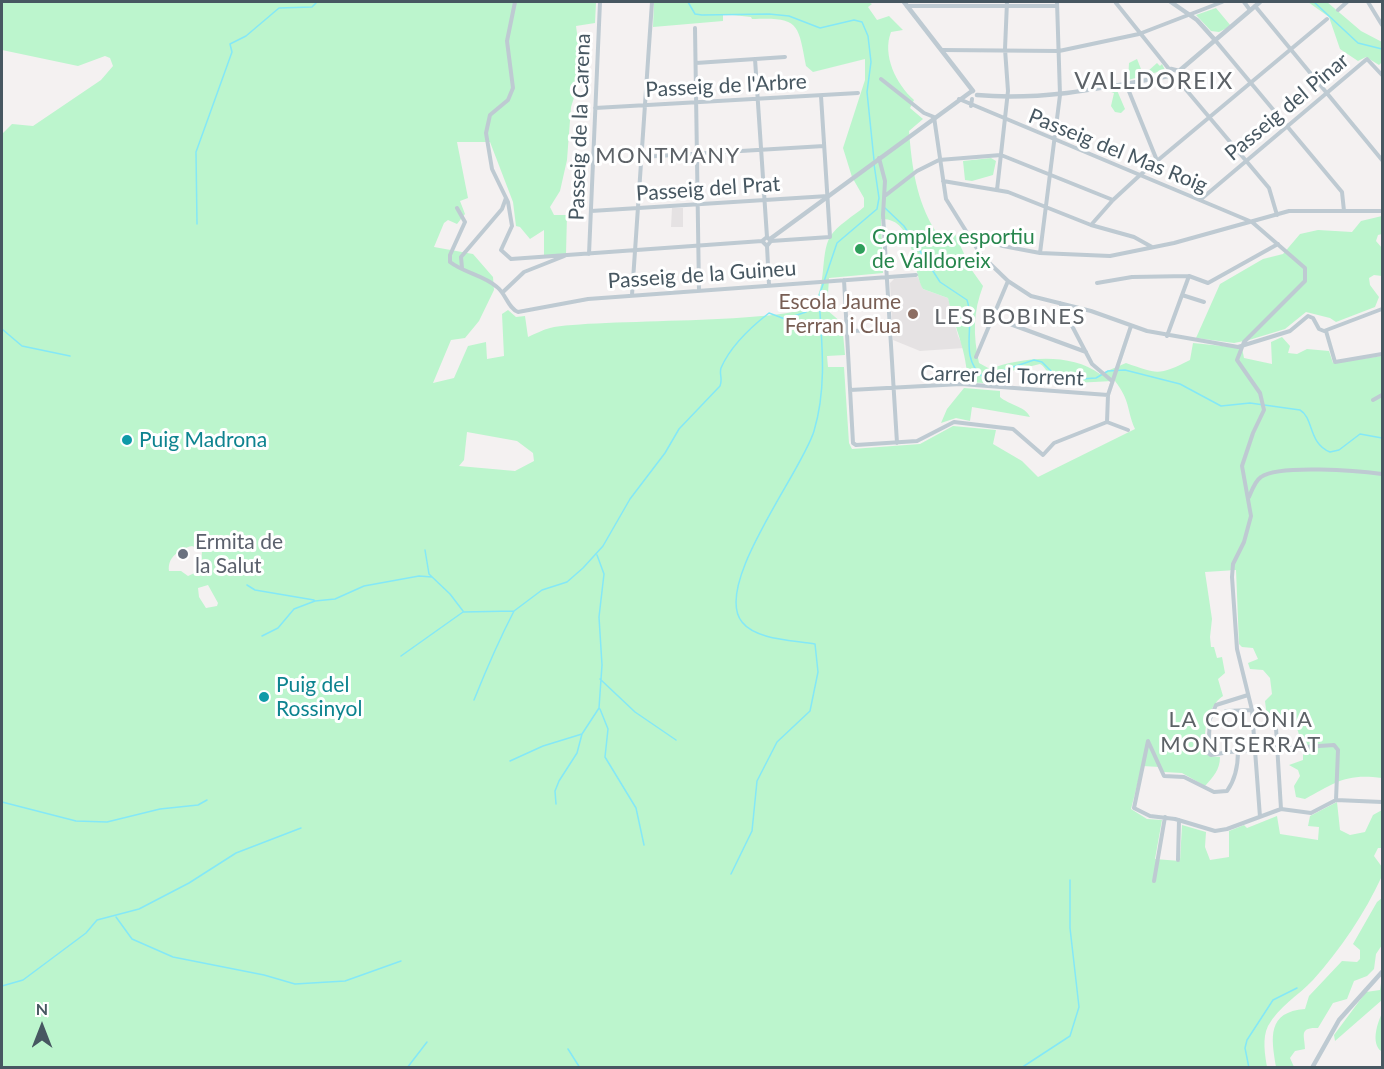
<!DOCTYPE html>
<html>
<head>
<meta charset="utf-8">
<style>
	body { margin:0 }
	#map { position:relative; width:1384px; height:1069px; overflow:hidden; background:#f4f1f1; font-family:Lato,sans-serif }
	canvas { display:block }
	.frame { position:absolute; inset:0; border:3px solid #475761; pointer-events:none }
	.north { position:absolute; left:12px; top:997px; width:60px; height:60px; -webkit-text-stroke:4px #fff; paint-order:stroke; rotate:0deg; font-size:16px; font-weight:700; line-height:24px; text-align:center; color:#475761 }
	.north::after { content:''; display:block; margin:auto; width:21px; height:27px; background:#475761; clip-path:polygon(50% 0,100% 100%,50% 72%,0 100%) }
</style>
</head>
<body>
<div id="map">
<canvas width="1384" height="1069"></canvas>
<div class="frame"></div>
<div class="north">N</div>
</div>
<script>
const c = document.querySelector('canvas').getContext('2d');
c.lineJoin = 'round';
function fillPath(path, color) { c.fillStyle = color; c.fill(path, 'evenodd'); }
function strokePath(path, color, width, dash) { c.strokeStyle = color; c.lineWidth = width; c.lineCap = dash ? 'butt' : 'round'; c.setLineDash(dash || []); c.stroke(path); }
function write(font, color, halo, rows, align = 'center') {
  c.font = font + ' Lato,sans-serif'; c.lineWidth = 6; c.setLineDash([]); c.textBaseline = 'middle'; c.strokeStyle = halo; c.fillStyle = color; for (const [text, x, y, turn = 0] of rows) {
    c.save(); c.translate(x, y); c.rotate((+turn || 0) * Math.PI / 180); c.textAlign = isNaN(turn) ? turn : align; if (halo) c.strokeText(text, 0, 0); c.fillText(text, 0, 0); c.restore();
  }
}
const education = new Path2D(`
	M672,208H683V227H671Z
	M918,277L923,289L948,298L958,336L964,348L920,351L893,340L890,283L894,279Z`);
const green = new Path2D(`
	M2,2H596L595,23L576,26L580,55L578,85L571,107L567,160L560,191L550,207L554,215H567L566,254L544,256V230L530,239L520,227L516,226L513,202L490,142H457L468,198L460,201L465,214L457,224L448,220L444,223L434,247L473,254L493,277L494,290L479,321L465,338L451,340L433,383L454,378L468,346L486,342L487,359L504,356L502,314L508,310L516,317L525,316L528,337C535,334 542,330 550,328C592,318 796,325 813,304C827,287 820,254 830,237C836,226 855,215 864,207V198L852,177L843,148L865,80V59L813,72L806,66C798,23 799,17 752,19L751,17L723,14V21L653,27L654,2H868L872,4L868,7L877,20L889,16L903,30L891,32C882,55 896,84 914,100L910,108L923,119L909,131C912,167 916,200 936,232L955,234L971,269L983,286C973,312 973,335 979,363L990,369C1022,357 1070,352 1100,374L1126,363C1157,374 1159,376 1190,360L1193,343L1242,348L1244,358L1272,364L1271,342L1282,337L1290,346L1288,353L1297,354L1307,349L1329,351L1333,363L1382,356V778C1345,773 1335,783 1305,799L1296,797L1294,786L1300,776L1298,770L1289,765L1303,760V747L1295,722L1283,720L1268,726L1265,701L1272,694L1270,678L1263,670L1250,669L1248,663L1258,659L1253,648L1242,647L1239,644L1236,570L1205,572L1212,619L1210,637L1211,647H1214L1217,658L1222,657L1225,673L1218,679L1223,696C1207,706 1200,739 1209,756L1220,757C1220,770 1213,777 1205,786L1182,773L1164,772L1160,767L1142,766L1131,809L1147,819L1162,820L1155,859L1180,861L1182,825L1206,832L1205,847L1210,860L1229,857V831L1244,825L1247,828L1277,816L1280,834L1318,840L1319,827L1308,826L1310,816L1335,803L1337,802L1340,830L1350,835L1365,832L1373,815L1382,810V848H1378L1374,856L1382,867V876C1365,913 1340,950 1313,980C1298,996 1279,1006 1268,1026C1262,1038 1265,1055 1267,1067H2V134L12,124L33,126L101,80L113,66L110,58L105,56L78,66L2,50ZM881,219C915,218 912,269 923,289L948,298C954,327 968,353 967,382L999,384V374L1040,364C1046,367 1047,374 1053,378C1064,386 1100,381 1115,381C1131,402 1126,408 1135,429L1038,477L1022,461L993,444L996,430L953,426L920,444L852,449L849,443L844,367H828L827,356L845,355L842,323L827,310L829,278L883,273ZM467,432L517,441L533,453L534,461L515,471L459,466L464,460ZM192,546L202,550L201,570L188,576L181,571H169C167,557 180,549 192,546ZM208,585L218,603L217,606L206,608L199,597L198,588Z
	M1308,2H1327L1361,31L1382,42V62L1379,65L1366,57L1358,61L1340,49L1329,17Z
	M1216,8L1231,26L1219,32L1211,31L1196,15Z
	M1137,59L1141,69L1148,71L1157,63L1160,66L1162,64L1165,70L1128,80L1129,63Z
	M1116,88L1125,109L1121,113L1115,112L1111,106L1114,93L1108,91Z
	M991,158L996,161L993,175L972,181L965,180L963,161Z
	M1382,216V234L1378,235L1376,241L1382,248V276L1374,275L1369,278L1370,285L1379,297L1375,307L1336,322L1330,318L1306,312L1285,329L1249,340L1234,343L1196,338L1220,284L1263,259L1283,254L1300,234L1318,230L1352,232L1361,221Z
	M964,388L1000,391V397C1009,405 1025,406 1030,417L972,407L970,421L956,418L941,423L947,409Z
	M1382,898V945L1376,954L1374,969L1367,976L1354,981L1347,999L1333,1003L1318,1028C1298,1027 1305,1036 1305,1049L1295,1051L1290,1058L1294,1067H1276C1271,1037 1267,1012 1305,1009L1309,996L1342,961L1357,962L1360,959V950L1353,944L1377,902Z
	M1382,976V1000L1335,1041L1334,1035L1366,992L1380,990Z
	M1382,1013V1050L1381,1051C1371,1043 1377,1024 1382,1013Z`);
const stream = new Path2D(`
	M688,2L695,14L702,15L769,14L789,16L820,28L854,20L862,22L868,36L871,62L867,92L874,160
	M1314,2L1358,43L1382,49
	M885,208L904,226L940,282L967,300C976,325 958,357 983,377L1034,360L1042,362L1057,377L1065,380L1096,378L1108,371L1125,370L1180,384L1221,406L1250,403L1300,410C1314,418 1308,443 1330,452L1339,450L1360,434L1382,438
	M197,224L196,152L232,52L230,44L246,36L279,8L312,7L317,2
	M2,329L22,346L70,356
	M425,550L429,574L450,594L463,611
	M247,585L255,590L314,600
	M262,636L278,628L294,609L315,601L335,599L364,586L419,576L432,577
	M401,656L463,612L514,611L542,590L567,582L583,568L603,546L630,499L665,453L679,429L720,386C723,379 719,374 721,368C730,347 751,327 769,313L785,319L806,312L817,302L837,243L877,209L879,198L874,164
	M600,679L635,712L676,740
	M474,700C486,670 499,640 514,611
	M600,709L608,729L605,757L636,808L644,845
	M510,761L543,746L582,734
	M2,802L76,821L107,822L160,809L198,805L207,800
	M556,804L555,791L559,781L577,753L582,734L599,708L602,665L599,617L604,574L597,555
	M731,874L752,831L757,781L777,742L810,711L818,672L815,644C793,640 756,640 742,622C712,585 803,470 814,431C827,388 822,344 819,299
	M116,917L132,939L173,957L264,975L295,984L345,981L401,961
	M2,986L23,980L86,933L97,920L139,909L189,883L236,853L301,828
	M568,1049L580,1068
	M407,1068L427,1042
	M1021,1068L1070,1036L1079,1007L1070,928V880
	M1249,1068L1245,1048L1247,1040L1273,1000L1297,988`);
const minor = new Path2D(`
	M515,2L507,41L513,88L508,100L490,115L486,133L492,169L508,202L512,226L501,250L511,259L567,255
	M1244,2L1250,10
	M1368,2L1382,25
	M1116,3L1169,69
	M907,6H1057
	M1255,6L1382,160
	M1338,10L1347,2
	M695,28L699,291
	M1215,40L1342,192L1344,211
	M942,50L1059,51L1139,34L1222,2
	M755,59L767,237
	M696,63L785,57
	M881,79L924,113L934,117L946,199L981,255L1008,281L1031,296L1091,311L1147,331L1238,347L1290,331L1308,316L1313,318L1319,329L1324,331L1382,309
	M1177,79L1269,188L1277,215
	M1126,84L1158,163
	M959,99L1252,222L1305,268V281L1244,342L1237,360L1260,393L1264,410L1253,433L1242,466L1251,516L1244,542L1233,564L1232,577L1237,649L1252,710L1260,817
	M971,106L972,99
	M595,108L858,93
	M641,157L824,146
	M879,158L885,181L883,215L897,443
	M943,181L1008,192L1091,225L1134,237L1152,247
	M997,190L1008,91L1005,49L1007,2
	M886,195L917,171L939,160L1001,155L1113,200
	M1200,200L1367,59L1382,75
	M457,208L465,222L450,255V262C464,273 484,275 497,287C506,294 508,308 518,312L588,299L916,275
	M591,211L828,196
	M1091,225L1113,200L1139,176L1327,19
	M968,235L1003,246L1040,253L1110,256L1174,243L1289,211H1382
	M771,241L830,237L821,96
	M767,246L769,285
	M1040,253L1060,95L1057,2
	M589,254L600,2
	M462,268L461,257L502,209L506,198
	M844,280L853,443L856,445L917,441L954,422L1013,429L1043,455L1054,443L1107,422
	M1097,283L1132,277L1189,276L1208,283L1278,244
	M503,292L524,272L567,255L762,241L767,237L771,241L767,246L762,241
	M632,295L652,2
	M1182,295L1204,302
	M1060,303L1092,364L1112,381
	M991,317L1086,352
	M846,331L890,330
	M1326,331L1335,362L1382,354
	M1167,336L1189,276
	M976,357L1008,281
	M850,390L961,384L1108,395
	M1373,400L1382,395
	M1107,422L1108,395L1131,326
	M1107,422L1128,430
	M1249,497C1252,490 1255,481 1261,477C1279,464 1360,471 1382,474
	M1248,695L1216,705L1210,719L1208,753L1211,755L1229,752L1334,745L1338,750L1336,800
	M1226,711L1252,710
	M1276,728L1281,809
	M1238,751C1238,765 1235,780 1227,791L1214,792L1184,777L1164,776L1148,741L1134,808L1150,816L1175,819L1215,831L1227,829L1281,809L1311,813L1336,800L1382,802
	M1178,860L1179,820
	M1154,881L1165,817`);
const tertiary = new Path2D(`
	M904,2L973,91
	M1171,2L1197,20L1215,40
	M1179,71L1260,2
	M1168,76L1175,80L1179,76V71
	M1168,76L1171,69L1179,71
	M977,95C1041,101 1104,88 1168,76
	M770,239L972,91
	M1312,1068L1339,1020L1382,972`);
const markers = [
	[860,249,6,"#2e9e5b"],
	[913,314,6,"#8d6e63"],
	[127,440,6,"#0f9aa8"],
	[183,554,6,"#6b7280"],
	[264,697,6,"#0f9aa8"]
];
const streetNames = [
	["Passeig de l'Arbre",726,86,-3],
	["Passeig del Pinar",1287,107,-40],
	["Passeig de la Carena",580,127,-88],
	["Passeig del Mas Roig",1118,151,22],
	["Passeig del Prat",708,189,-4],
	["Passeig de la Guineu",702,275,-4],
	["Carrer del Torrent",1002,376,2]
];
const leisureNames = [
	["Complex esportiu",872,237],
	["de Valldoreix",872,261]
];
const educationNames = [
	["Escola Jaume",901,302],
	["Ferran i Clua",901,326]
];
const cultureNames = [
	["Puig Madrona",139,440],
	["Puig del",276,685],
	["Rossinyol",276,709]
];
const worshipNames = [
	["Ermita de",195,542],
	["la Salut",195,566]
];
const neighbourhoodNames = [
	["MONTMANY",668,156],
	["LES BOBINES",1010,317],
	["LA COLÒNIA",1241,720],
	["MONTSERRAT",1241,745]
];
const quarterNames = [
	["VALLDOREIX",1154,81]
];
fillPath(education, '#e5e2e3');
fillPath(green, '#bcf5cd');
strokePath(stream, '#84e8f7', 1.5);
strokePath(minor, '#becad2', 4);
strokePath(tertiary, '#becad2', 4.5);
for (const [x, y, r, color] of markers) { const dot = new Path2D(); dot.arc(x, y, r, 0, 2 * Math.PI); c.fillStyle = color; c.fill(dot); strokePath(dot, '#fff', 2); }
write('21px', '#475761', '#fff', streetNames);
write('21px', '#27864d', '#fff', leisureNames, 'left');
write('21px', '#785e54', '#fff', educationNames, 'right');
write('21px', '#0d838f', '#fff', cultureNames, 'left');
write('21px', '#5b616d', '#fff', worshipNames, 'left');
c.letterSpacing = '1.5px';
write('22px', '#5d6267', '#fff', neighbourhoodNames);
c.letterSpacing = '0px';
c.letterSpacing = '1.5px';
write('24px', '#5d6267', '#fff', quarterNames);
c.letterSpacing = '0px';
</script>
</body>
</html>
